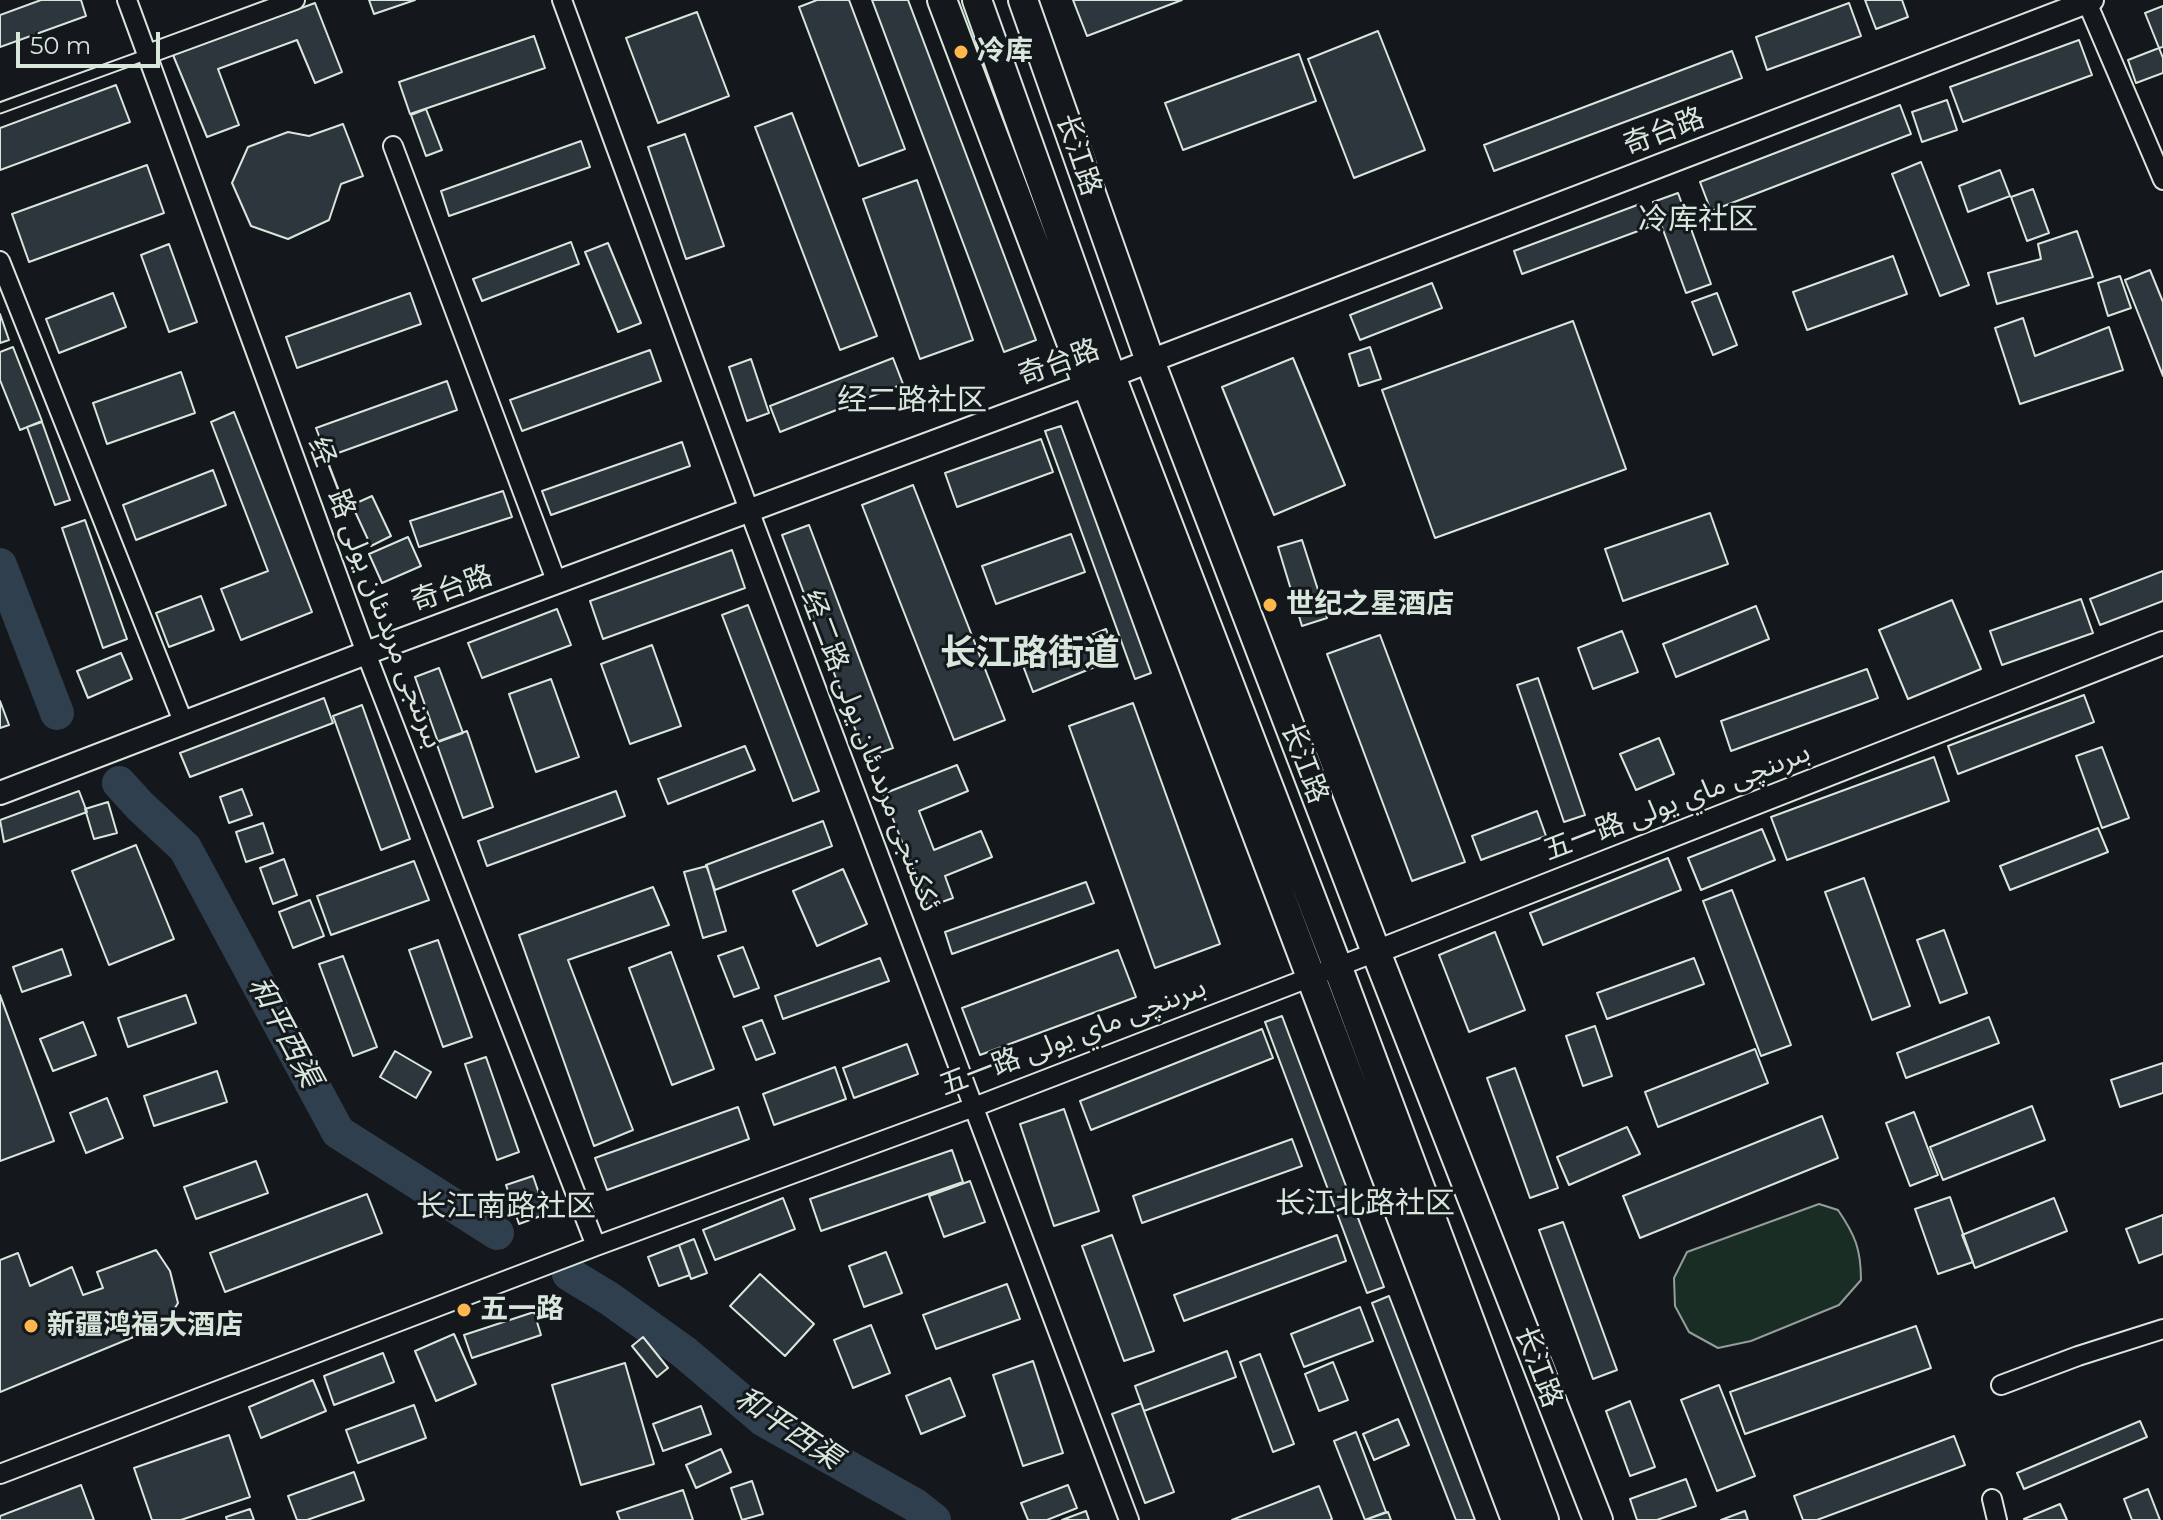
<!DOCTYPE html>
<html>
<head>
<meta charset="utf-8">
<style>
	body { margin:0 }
	#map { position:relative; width:2163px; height:1520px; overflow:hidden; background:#14181c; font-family:Montserrat,sans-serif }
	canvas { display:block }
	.scale { position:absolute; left:16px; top:32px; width:144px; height:36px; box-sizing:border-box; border:4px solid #d8e6dc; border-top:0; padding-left:10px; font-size:24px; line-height:28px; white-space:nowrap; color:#d8e6dc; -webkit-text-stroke:6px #14181c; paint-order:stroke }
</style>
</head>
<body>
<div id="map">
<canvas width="2163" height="1520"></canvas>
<div class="scale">50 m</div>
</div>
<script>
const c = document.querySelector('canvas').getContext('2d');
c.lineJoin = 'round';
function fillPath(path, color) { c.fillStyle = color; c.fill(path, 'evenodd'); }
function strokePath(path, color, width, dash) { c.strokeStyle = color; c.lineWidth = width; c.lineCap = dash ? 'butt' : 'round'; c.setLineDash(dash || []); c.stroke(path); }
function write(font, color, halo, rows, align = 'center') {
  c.font = font + ' Montserrat,"Noto Sans Arabic","Noto Sans SC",sans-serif'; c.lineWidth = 6; c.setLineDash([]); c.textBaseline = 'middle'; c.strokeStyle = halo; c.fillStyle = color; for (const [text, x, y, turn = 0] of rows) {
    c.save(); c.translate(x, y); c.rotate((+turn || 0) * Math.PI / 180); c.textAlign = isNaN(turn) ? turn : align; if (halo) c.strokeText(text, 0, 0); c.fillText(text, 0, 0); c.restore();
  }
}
const green = new Path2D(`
	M1819,1204L1838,1210C1855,1235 1861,1249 1861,1280L1839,1305L1751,1341L1718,1348L1689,1332L1675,1306L1674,1278L1687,1252Z`);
const river = new Path2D(`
	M0,565L57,713
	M119,783L140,806L185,848L338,1132L497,1233
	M569,1274L610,1299L684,1352L764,1420L915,1505L934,1520`);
const building = new Path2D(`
	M41,0H81L86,16L0,47V15Z
	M369,0H415L374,14Z
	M817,0H849L905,149L859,166L799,7Z
	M872,0H908L1036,340L1004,352Z
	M1073,0H1182L1087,36Z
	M1865,0H1902L1908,17L1876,29Z
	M315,3L342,72L315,83L297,40L218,69L239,125L207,137L173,55Z
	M1849,3L1861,36L1767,70L1756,37Z
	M2163,6V47L2159,48L2145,13Z
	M697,12L729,96L658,123L626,38Z
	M1378,31L1425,150L1354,178L1308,59Z
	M534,36L545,68L410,114L399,82Z
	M2079,40L2092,75L1963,122L1950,87Z
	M2159,48L2163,58V73L2136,83L2128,60Z
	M1732,51L1742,78L1494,171L1484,145Z
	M1299,54L1316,101L1183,150L1165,103Z
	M116,85L130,122L0,170V128Z
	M1947,100L1957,130L1922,142L1912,112Z
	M1900,105L1911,134L1711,211L1700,182Z
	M426,109L442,150L426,156L411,115Z
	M792,113L877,336L840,350L755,127Z
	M343,124L363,176L341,184L329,220L288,239L251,226L232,183L248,147L288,132L309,136Z
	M685,134L724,246L686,259L648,147Z
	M581,141L590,167L449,216L441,191Z
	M1921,162L1969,285L1940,296L1892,174Z
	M147,165L164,213L29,262L12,214Z
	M2000,170L2010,196L1968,212L1959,186Z
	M917,180L973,340L920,359L863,199Z
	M2033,189L2049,233L2027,241L2011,197Z
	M1678,193L1711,284L1686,293L1653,202Z
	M1640,204L1649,227L1522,274L1514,251Z
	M2077,231L2093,277L1997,304L1988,273L2041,259L2038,244Z
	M571,242L579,264L482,301L473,279Z
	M608,243L641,323L618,332L585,252Z
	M169,244L197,322L169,332L141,255Z
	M1893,256L1907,294L1807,330L1793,292Z
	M2150,270L2163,302V376L2125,280Z
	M2120,276L2131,308L2108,316L2098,283Z
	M1432,283L1442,308L1360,340L1350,315Z
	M113,293L126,327L59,353L46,319Z
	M410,293L421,324L297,368L286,337Z
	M1717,293L1737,345L1713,355L1692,302Z
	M0,314L9,340L0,343Z
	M2023,318L2035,356L2109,327L2123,370L2020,404L1995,328Z
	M1573,321L1626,469L1435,538L1382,390Z
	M13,347L42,421L20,430L0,380V352Z
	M1370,347L1381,379L1359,386L1349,354Z
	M650,350L661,381L522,431L510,400Z
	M893,358L903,384L780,432L770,406Z
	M1293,358L1345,485L1274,515L1222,387Z
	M751,359L769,413L747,421L729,367Z
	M181,372L195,413L107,444L93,403Z
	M447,381L457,410L327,457L316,428Z
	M234,412L312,612L241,640L221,589L268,571L211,422Z
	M42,422L70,500L55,505L27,427Z
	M1061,426L1151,673L1135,679L1045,431Z
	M1041,439L1053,472L957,507L945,473Z
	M682,442L690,466L551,515L542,491Z
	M213,470L226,505L136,540L123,505Z
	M913,485L1005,720L954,740L862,505Z
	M503,491L512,517L419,547L410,521Z
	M372,496L391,536L371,546L352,505Z
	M1710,513L1728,564L1623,601L1605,549Z
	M85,520L127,639L103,648L62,528Z
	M809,525L893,748L866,758L782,535Z
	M1071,534L1085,572L996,604L982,566Z
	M408,537L421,566L382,583L369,554Z
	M1302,540L1327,618L1302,626L1278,547Z
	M732,550L745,588L603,639L590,601Z
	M2163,571V601L2100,625L2090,599Z
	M201,596L214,630L169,647L156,613Z
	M2081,599L2093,633L2002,665L1990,631Z
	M1952,600L1981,669L1908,699L1879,630Z
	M748,605L819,791L793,801L722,615Z
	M1756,606L1769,639L1676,677L1663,644Z
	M557,609L571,645L482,678L468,643Z
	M1106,629L1117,658L1033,692L1022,663Z
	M1622,631L1638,672L1593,689L1578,648Z
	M1380,635L1465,862L1412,881L1327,654Z
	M652,645L681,726L630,744L601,664Z
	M121,653L132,679L88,698L77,671Z
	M439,668L463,733L438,742L415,677Z
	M1867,669L1878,698L1731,751L1721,721Z
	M1538,678L1585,815L1564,822L1517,685Z
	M551,679L579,757L536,772L509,694Z
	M2084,695L2094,722L1958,774L1948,746Z
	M324,698L333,723L190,777L180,753Z
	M0,701L9,725L0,728Z
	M1133,703L1220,944L1155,968L1069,726Z
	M362,705L410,839L381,850L333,716Z
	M467,731L493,807L463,818L436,742Z
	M1659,738L1674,774L1636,790L1620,754Z
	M745,746L755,770L668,804L658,779Z
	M2102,747L2129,818L2102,828L2076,756Z
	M1934,757L1949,801L1787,860L1771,817Z
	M957,765L968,791L919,811L934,850L981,831L992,857L945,876L953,898L928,907L883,794Z
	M242,789L252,815L229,823L220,797Z
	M79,791L87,812L4,842L0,820Z
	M616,791L625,816L487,866L478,841Z
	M108,802L117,833L94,839L85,809Z
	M1537,811L1546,836L1481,860L1472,836Z
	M823,821L832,846L715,890L706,865Z
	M263,823L273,853L246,862L236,832Z
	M2098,828L2108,852L2010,890L2000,866Z
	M1762,829L1775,860L1701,890L1688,858Z
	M136,845L174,939L109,965L72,871Z
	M1668,858L1681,890L1543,945L1530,913Z
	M284,859L297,895L273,904L260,868Z
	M414,861L429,900L331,935L317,896Z
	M707,866L726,931L703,938L684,872Z
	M843,869L867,924L817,946L793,891Z
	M1864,878L1910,1006L1872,1020L1825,892Z
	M1086,882L1094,903L952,954L945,932Z
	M653,887L669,925L568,960L633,1130L594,1146L519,935Z
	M1732,890L1791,1045L1761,1056L1703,901Z
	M310,900L324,936L293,948L279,912Z
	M1944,930L1967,993L1940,1003L1917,940Z
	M1495,932L1525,1010L1469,1032L1439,955Z
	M438,940L472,1037L443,1047L409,950Z
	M743,947L759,988L734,997L718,956Z
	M62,949L71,975L22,992L13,967Z
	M1118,950L1136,997L980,1055L962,1008Z
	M671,952L714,1069L672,1085L629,968Z
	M343,956L377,1047L353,1056L319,964Z
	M880,958L889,981L783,1019L775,996Z
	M1694,958L1704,984L1607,1019L1597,993Z
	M0,995L54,1141L0,1161Z
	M186,995L196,1023L128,1047L118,1018Z
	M1282,1016L1384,1287L1367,1293L1265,1022Z
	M1989,1017L1999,1043L1906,1078L1897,1053Z
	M762,1020L775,1053L756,1060L743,1027Z
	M83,1022L96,1055L53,1071L40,1039Z
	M1595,1026L1612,1076L1583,1086L1566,1036Z
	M1262,1029L1273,1058L1091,1130L1080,1101Z
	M907,1044L918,1074L854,1098L843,1068Z
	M1755,1049L1768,1083L1658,1127L1645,1092Z
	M395,1051L431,1072L416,1098L380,1077Z
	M486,1057L519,1152L497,1160L465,1064Z
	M2163,1063V1093L2120,1107L2111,1080Z
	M835,1067L846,1099L774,1125L763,1094Z
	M1515,1068L1558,1188L1530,1198L1487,1078Z
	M217,1071L227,1102L154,1126L144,1096Z
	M107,1098L123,1138L86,1153L70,1113Z
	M2032,1106L2045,1140L1943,1180L1930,1147Z
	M738,1107L749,1139L607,1190L595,1158Z
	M1064,1109L1099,1211L1054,1226L1020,1124Z
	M1914,1112L1938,1175L1910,1186L1886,1123Z
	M1822,1116L1838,1158L1640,1238L1623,1196Z
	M1627,1127L1640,1154L1569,1185L1557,1157Z
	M1292,1139L1302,1166L1142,1223L1133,1196Z
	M952,1150L963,1182L821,1231L810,1199Z
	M256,1161L268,1193L196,1219L184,1187Z
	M533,1176L546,1214L519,1224L506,1185Z
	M970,1181L985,1222L944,1237L929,1196Z
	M367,1194L382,1233L225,1292L210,1253Z
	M1950,1197L1973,1262L1938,1274L1915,1209Z
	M783,1198L795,1229L715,1260L703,1230Z
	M2054,1198L2067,1231L1975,1268L1962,1235Z
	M2163,1215V1254L2139,1263L2126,1229Z
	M1563,1222L1617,1370L1593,1379L1539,1230Z
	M1112,1235L1154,1351L1124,1361L1082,1246Z
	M1337,1235L1346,1261L1184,1321L1174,1295Z
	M694,1239L707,1273L691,1279L679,1245Z
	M679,1245L690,1275L659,1286L648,1257Z
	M156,1250L170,1271L178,1303L165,1324L0,1392V1260L18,1253L30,1286L72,1267L83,1295L103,1288L97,1272Z
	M886,1252L902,1293L864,1307L849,1266Z
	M760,1274L814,1324L785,1356L730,1306Z
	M1007,1284L1020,1319L936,1349L923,1315Z
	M1389,1296L1475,1520H1456L1372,1303Z
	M1360,1307L1373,1341L1304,1367L1291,1334Z
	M534,1312L541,1335L472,1358L464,1335Z
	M871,1325L890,1373L853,1388L834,1340Z
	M1916,1326L1931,1368L1745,1434L1730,1392Z
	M454,1334L476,1384L436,1401L415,1351Z
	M643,1337L668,1368L657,1377L632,1346Z
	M1227,1351L1236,1377L1144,1411L1135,1386Z
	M383,1353L394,1382L334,1405L324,1376Z
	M1260,1354L1294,1444L1273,1452L1240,1362Z
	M1033,1361L1063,1453L1023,1466L993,1375Z
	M1333,1362L1348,1400L1319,1411L1305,1374Z
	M625,1363L654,1464L581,1485L552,1385Z
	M950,1378L965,1416L921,1434L906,1396Z
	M313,1380L326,1411L261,1438L249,1407Z
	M1719,1385L1755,1476L1717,1491L1681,1400Z
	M1630,1401L1655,1467L1630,1476L1606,1411Z
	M1141,1403L1174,1492L1145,1503L1112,1414Z
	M414,1405L426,1438L358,1463L346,1430Z
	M701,1406L711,1434L663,1451L653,1424Z
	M1398,1419L1409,1445L1374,1460L1363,1434Z
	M2140,1421L2147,1437L2024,1489L2017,1473Z
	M1356,1432L1386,1512L1365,1520L1334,1441Z
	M229,1435L250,1497L181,1520H152L134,1468Z
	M1954,1436L1965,1465L1817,1520H1803L1794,1496Z
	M721,1449L731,1472L696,1488L686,1465Z
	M354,1472L364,1500L307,1520H297L288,1496Z
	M1686,1479L1696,1506L1657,1520H1637L1630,1499Z
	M752,1481L763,1514L742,1520L731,1488Z
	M81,1485L94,1520H0V1516Z
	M1068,1485L1077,1508L1047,1520H1028L1021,1503Z
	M1319,1486L1332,1519L1330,1520H1232Z
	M2148,1489L2160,1520H2132L2124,1499Z
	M683,1490L693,1520H620L617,1512Z
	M2060,1504L2067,1520H2025L2024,1519Z
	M250,1509L254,1520H227L226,1517Z
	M1086,1511L1089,1520H1062Z
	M1745,1511L1748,1520H1721Z
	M1388,1512L1391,1520H1365Z`);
const service = new Path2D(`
	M0,108L148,54`);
const minor = new Path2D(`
	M127,0L366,653L596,1246
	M562,0L749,510L1129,1520
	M2086,0L2163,180
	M148,54L295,0
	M393,146L557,583
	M0,261L184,724
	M2001,1385L2078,1356L2163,1329
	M0,1474L596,1246L974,1107L1376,952
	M1992,1499L1997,1520`);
const tertiary = new Path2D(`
	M0,793L366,653L1111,376L2092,0
	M1376,952L2163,643`);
const primary = new Path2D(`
	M942,0L1516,1520
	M977,0L1111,376L1338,968L1544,1520
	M1023,0L1150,361L1376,952L1598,1520`);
const markers = [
	[961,52,8,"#ffb74d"],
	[1270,605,8,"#ffb74d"],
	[464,1310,8,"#ffb74d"],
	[31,1326,8,"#ffb74d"]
];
const poiNames = [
	["冷库",977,52],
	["世纪之星酒店",1286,605],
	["五一路",480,1310],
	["新疆鸿福大酒店",47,1326]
];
const streetNames = [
	["奇台路",1664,132,-21],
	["长江路",1078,155,71],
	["奇台路",1059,363,-20],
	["奇台路",452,589,-20],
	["经一路 بىرىنجى مرىدىئان يولى",375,593,69],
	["经二路 ئككىنجى مرىدىئان يولى",870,751,69],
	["长江路",1304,763,69],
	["五一路 بىرىنچى ماي يولى",1677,802,-21],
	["五一路 بىرىنچى ماي يولى",1073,1037,-21],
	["长江路",1538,1367,69]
];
const neighbourhoodNames = [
	["冷库社区",1698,220],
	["经二路社区",912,401],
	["长江北路社区",1365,1204],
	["长江南路社区",506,1207]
];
const waterNames = [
	["和平西渠",284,1032,62],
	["和平西渠",788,1429,34]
];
const districtNames = [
	["长江路街道",1030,654]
];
fillPath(green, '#1a2d24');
strokePath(green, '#939e99', 2);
strokePath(river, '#2f3f4d', 34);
fillPath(building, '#2c363c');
strokePath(building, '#d8e6dc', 2);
strokePath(service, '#d8e6dc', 13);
strokePath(minor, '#d8e6dc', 22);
strokePath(tertiary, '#d8e6dc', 26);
strokePath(primary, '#d8e6dc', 32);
strokePath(service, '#14181c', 9);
strokePath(minor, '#14181c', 18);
strokePath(tertiary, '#14181c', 22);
strokePath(primary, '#14181c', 28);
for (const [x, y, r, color] of markers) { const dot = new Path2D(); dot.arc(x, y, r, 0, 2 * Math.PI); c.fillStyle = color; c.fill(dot); strokePath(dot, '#14181c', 3); }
write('bold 28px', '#d8e6dc', '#14181c', poiNames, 'left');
write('28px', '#d8e6dc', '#14181c', streetNames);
write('30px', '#d8e6dc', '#14181c', neighbourhoodNames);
write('italic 30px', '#d8e6dc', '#14181c', waterNames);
write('bold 36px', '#d8e6dc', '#14181c', districtNames);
</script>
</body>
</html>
